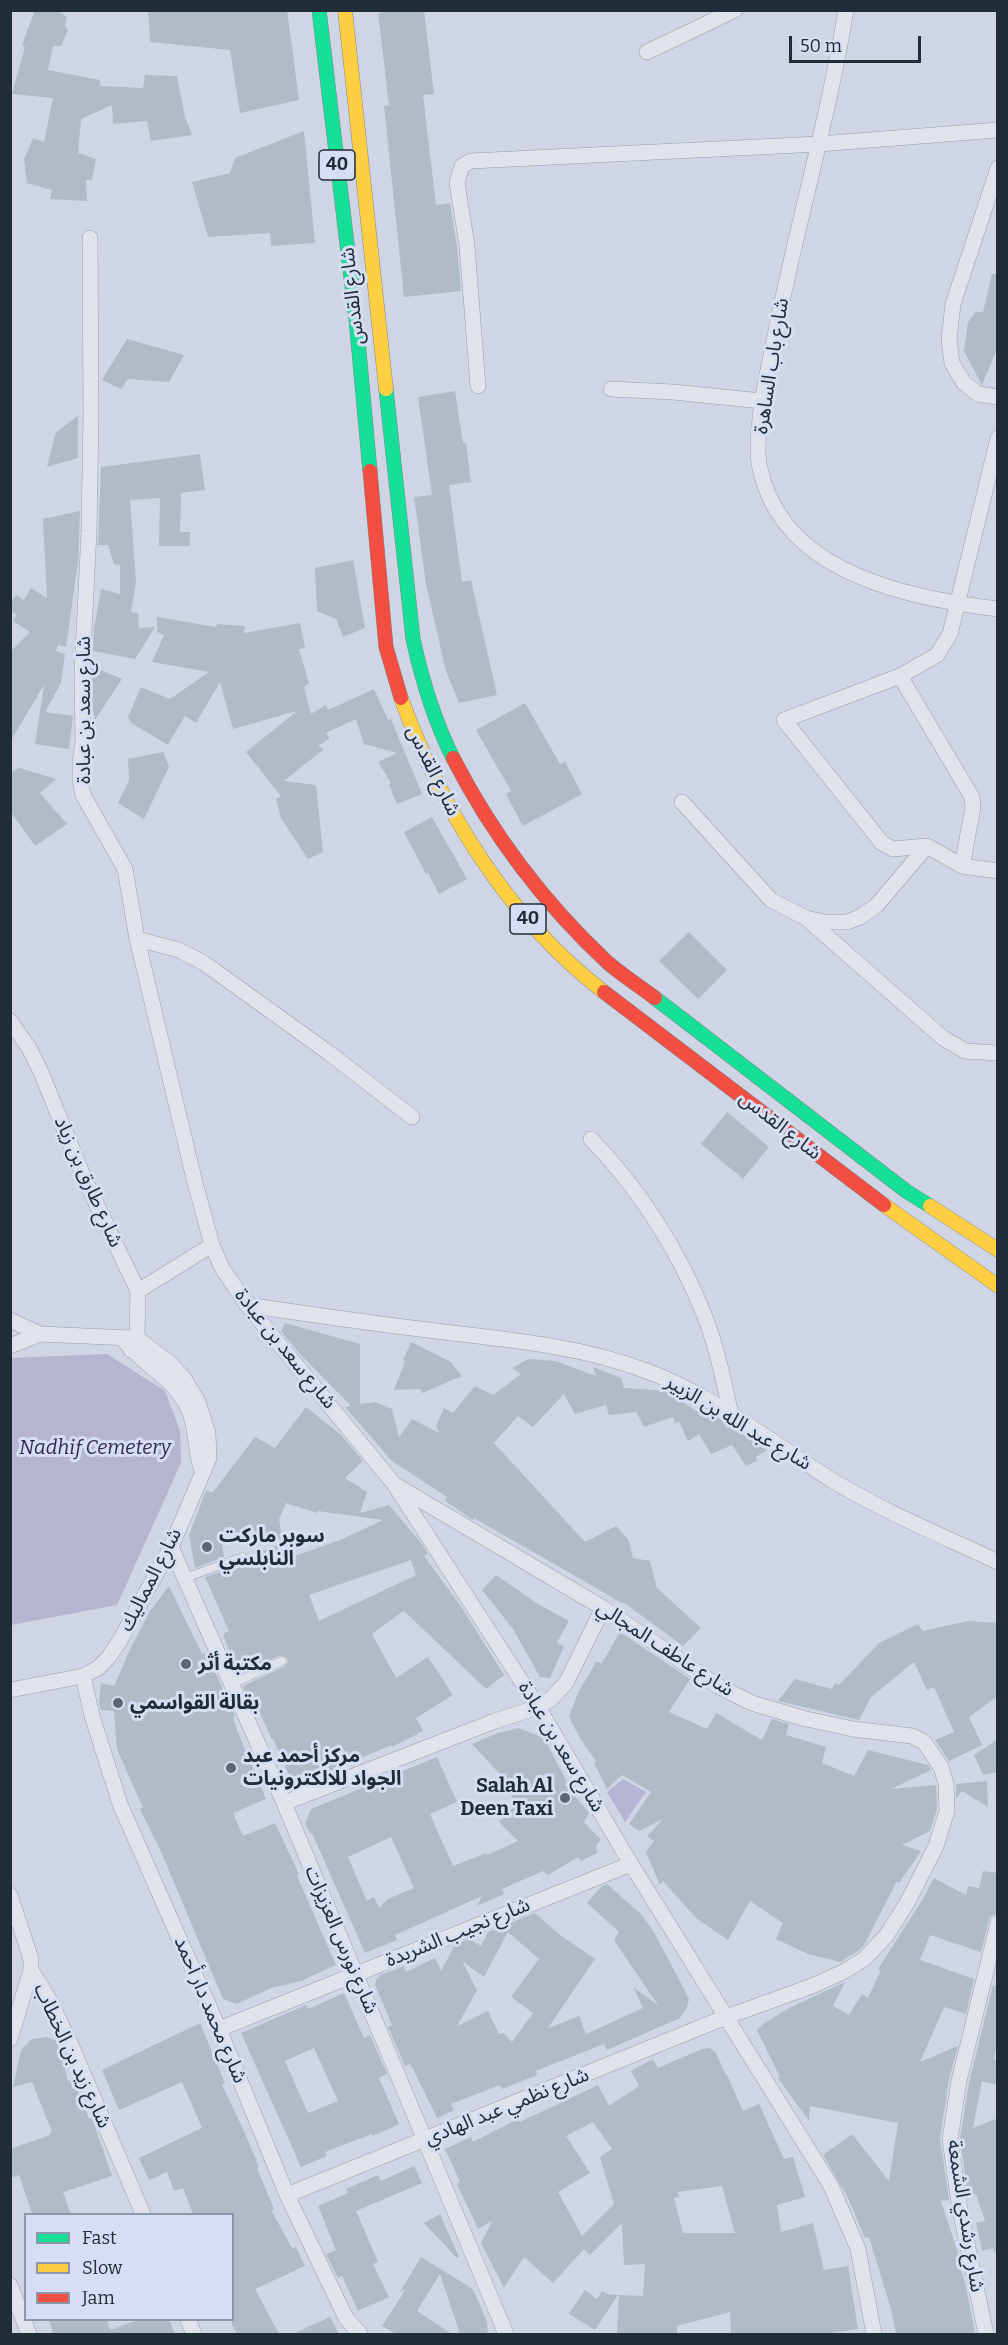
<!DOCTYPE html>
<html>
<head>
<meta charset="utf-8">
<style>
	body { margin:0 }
	#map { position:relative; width:1008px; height:2345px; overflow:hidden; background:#cfd5e4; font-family:Bitter,serif }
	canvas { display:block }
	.frame { position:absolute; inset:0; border:12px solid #202c38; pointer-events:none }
	.legend { position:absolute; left:24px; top:2213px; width:210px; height:108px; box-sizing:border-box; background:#d6def4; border:2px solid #8d97a9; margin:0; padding:8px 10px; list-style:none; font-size:18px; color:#202c38 }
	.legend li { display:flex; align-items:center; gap:12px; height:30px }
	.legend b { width:30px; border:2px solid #8d97a9 }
	.scale { position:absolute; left:789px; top:36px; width:132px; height:27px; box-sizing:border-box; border:3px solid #202c38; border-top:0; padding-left:8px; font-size:18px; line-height:21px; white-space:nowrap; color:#202c38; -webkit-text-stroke:4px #d6def4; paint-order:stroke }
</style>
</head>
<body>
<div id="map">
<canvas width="1008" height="2345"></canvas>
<div class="frame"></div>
<ul class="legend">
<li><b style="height:8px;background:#16e098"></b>Fast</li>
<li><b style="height:8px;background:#ffcf43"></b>Slow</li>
<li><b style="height:8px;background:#f24e42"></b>Jam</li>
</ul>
<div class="scale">50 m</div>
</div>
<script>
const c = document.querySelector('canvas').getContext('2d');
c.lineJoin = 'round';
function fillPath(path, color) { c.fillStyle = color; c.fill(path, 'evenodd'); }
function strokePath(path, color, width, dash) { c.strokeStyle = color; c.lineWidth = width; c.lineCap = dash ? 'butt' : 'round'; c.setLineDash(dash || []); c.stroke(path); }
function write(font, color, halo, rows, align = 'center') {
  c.font = font + ' Bitter,"Noto Sans Arabic",serif'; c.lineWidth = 6; c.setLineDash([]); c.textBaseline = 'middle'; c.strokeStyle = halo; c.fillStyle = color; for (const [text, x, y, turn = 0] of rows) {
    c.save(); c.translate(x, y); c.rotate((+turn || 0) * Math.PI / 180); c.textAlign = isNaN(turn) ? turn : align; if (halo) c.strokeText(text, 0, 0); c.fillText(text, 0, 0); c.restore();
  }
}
const green = new Path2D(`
	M623,1779L646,1792L625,1822L607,1792Z`);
const cemetery = new Path2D(`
	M107,1354L165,1391L180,1431L181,1463L117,1605L11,1625V1358Z`);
const building = new Path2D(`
	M35,10H57L67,17L65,26L68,30L61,46H53L48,70L100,80V86L143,88L145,75L177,76L185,117L192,135L151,141L147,121L113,124L112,105L81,119L78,153L96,159L92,180H86L87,201L50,199L52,190L27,183L24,160L33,138L44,142L53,98L12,94L25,47L22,45Z
	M148,10H287L299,100L240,113L230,50L150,42Z
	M397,10H424L434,94L423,95L436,205L450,203L457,247L461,291L404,297L384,106L389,105L378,13Z
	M304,131L315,243L271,246L270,233L208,237L192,182L230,173L235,158Z
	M992,274H998V347L982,385L964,351L968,322L976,312H983Z
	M127,339L184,355L169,382L128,379L121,389L102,380Z
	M455,391L463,443H466L471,482L449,485L462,582L471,580L497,695L459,703L446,671L426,584L414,497L432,495L418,397Z
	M78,416V458L47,467L56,432Z
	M200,454L205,490L181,493L180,532H190V546H159L160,498L130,500L136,582L131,612L138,613L139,628L155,627L135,659L93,651L94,629L101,589L120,594V565L114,564L108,545H98L101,467Z
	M80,511L78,562L66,647L58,645L56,651L65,654L61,683L45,712L73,716L69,749L35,744L44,685L10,742V652L30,632L13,621L17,615L10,611V604L16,595L24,600L31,588L47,598L43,519Z
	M353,560L365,628L343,637L336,619L317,611L315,568Z
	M157,617L216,627L217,624L245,626L244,633L300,623L305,648L299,649L309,683L304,687L311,714L326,705L328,710L374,689L388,720L391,719L422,794L397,804L389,785L391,783L378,762L397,753L364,744L356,719L326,733L330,738L318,746L324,749L284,781L316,785L323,852L308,859L281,818L276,799L281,796L246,752L297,711L233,729L220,682L196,723L185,716L168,745L131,723L128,717L141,687L170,699L209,672L152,662L164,635L157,632Z
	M92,666L122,679L95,720L92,705Z
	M525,703L560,764L565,762L582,794L523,826L506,794L511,791L476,730Z
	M163,752L169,767L144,819L118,803L129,780L128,759Z
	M20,768L56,779L40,793L67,824L35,846L10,811V772Z
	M432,817L467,879L439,894L428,873L426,874L404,832Z
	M689,932L727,970L698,999L659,961Z
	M727,1112L769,1147L743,1179L701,1144Z
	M285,1323L360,1344V1404L376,1402L392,1409L399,1437L412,1419L439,1433L436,1426L444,1408L453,1413L475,1386L493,1395L521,1374L512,1368L528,1359L555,1361L596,1376L593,1367L621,1378L624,1388L669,1391L681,1397L683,1402L696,1411L714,1415L767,1450L756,1457L757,1461L746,1466L732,1445L711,1454L699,1434L688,1441L679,1422L675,1423L673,1417L644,1427L636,1412L609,1415L606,1405L575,1414L564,1394L533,1427L518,1416L494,1443L585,1542L616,1526L628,1539L633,1558L650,1561L657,1588L701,1628L683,1646L623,1602L622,1603L474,1518L473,1520L445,1501L447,1497L392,1461L345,1407L351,1406L300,1354L281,1331Z
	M411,1342L451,1362L462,1376L422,1393L420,1389L394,1390L405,1361L403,1360Z
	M306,1407L341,1435L363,1461L345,1478L367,1492L360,1513L389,1505L421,1543L428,1554L424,1556L460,1605L504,1675L486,1689L404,1611L402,1612L372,1634L396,1678L428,1657L453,1695L416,1718L423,1731L392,1747L391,1745L305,1782L289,1775L273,1738L272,1740L257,1706L253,1708L243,1686L285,1666L288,1662L287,1658L279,1656L238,1675L223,1634L229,1631L205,1577L245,1563L249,1557L280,1544L290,1542L292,1557L340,1540L383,1520L318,1511L317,1513L286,1503L279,1519L282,1539L220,1533L224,1557L195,1568L189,1535L206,1491L213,1492L255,1437L275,1448ZM411,1560L416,1575L319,1621L309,1595Z
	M496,1575L538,1604L569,1621L557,1642L564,1647L550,1678L540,1677L513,1629L482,1590Z
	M169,1586L202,1654H207L235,1716L233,1717L237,1730L266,1799L233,1813L243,1836L275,1823L299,1874L297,1876L336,1965L301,1981L271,1988L237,2004L223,1999L162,1854L140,1809L143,1808L117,1749L114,1711L101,1710L99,1702L101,1683L114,1686L131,1647L150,1611Z
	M968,1621L998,1623V1696L969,1717L982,1745L949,1761L935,1740L954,1732L934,1687L927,1690L914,1662L871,1697L859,1720L778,1701L795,1679L832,1689L835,1683L839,1685L879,1643L918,1624L923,1631Z
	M620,1632L690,1679L669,1712L707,1729L716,1713L762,1740L772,1719L789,1724L786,1735L826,1747L822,1763L854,1776L868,1750L928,1765L931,1770L891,1789L936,1785L937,1809L930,1831L902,1845L921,1851L899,1883L897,1881L864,1945L858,1951L840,1962L808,1954L776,1939L783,1923L750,1901L728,1940L696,1918L663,1881L660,1885L646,1852L654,1841L647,1836L663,1819L639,1831L629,1824L651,1792L622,1775L607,1789L594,1763L596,1761L581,1740L569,1717L578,1693L596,1662L602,1663Z
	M518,1728L544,1738L567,1782L565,1784L589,1813L584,1822L601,1840L596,1845L597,1853L581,1861L578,1857L548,1875L543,1871L502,1889L504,1894L477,1906L482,1896L395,1935L397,1940L365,1953L312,1833H310L305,1823L311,1809L437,1757L457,1802L430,1814L453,1866L486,1853L487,1855L518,1841L499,1822L516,1804L508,1789L511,1786L472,1744L498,1733ZM391,1837L414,1888L388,1899L379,1908L374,1897L367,1901L348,1857Z
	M998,1739V1772L983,1775L974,1755Z
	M987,1781L988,1807L962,1791L956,1799V1784Z
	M983,1871L998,1873V1914L991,1916L989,1920L981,1952L930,1935L920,1960L974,1979L966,2014L944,2007L920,2062L958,2046L949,2079L940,2138L949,2200L941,2201L959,2256H956L965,2283L975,2332L964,2334H896L891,2309L869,2237L865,2238L848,2198L823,2155L852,2134L889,2181L898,2123L810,2106L809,2121L778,2078L780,2077L757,2030L763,2024L791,2007L845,1982L833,2006L849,2015L862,1994L868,1998L881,1970L878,1969L921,1902L934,1878L966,1895L968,1886L979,1888Z
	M607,1884L641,1914L652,1929L681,1983L689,1999L687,2007L680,2018L607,2050L604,2044L536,2071L537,2075L502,2089L500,2085L451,2104L454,2110L437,2118L412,2067L410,2064L405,2066L388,2027L392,2025L375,1985L376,1980L380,1975L404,1966L406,1972L435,1958L441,1971L455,1945L469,1939L481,1946L488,1932L535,1913L560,1935L595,1959L548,2028L579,2016L586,2034L643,2008L634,1988L658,2005L615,1942V1938L619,1932L587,1903L602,1886ZM508,1932L539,1959L511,1997L533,2013L512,2042L504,2033L499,2034L488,2011L457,2026L477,1990L462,1961L484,1977Z
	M993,1985L998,1987V2045L993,2059L998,2060V2085L982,2081L973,2128L998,2118V2252H994L993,2248L982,2251L976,2223L985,2221L976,2194L968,2196L960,2139L969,2083Z
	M344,1993L364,2038L370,2035L387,2074L379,2078L399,2124L373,2136L372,2134L325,2152L327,2156L301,2167L241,2033L306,2005L308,2009ZM314,2048L338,2101L308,2113L285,2061Z
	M200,2023L225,2083L222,2085L244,2131L259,2167L257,2168L274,2209L271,2210L292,2248L296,2247L305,2266L255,2289L279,2334H237L232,2325V2214H193L183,2188L174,2191L167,2172L149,2180L139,2158L202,2128L182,2082L119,2110L102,2070Z
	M47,2037L57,2041L68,2081L73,2079L89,2119L92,2118L112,2176L63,2192L71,2214H32L19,2175L10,2178V2149L50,2135L49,2133L52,2132L32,2082L13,2087L21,2050L32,2039Z
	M710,2048L716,2053L726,2075H727L743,2111L759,2104L784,2159L793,2157L805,2197L777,2205L781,2232L813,2223L824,2270L848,2266L858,2329L823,2334H731L730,2312L677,2326V2334H617L619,2295L643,2296L645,2264L624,2265L622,2223L590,2255L584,2249L553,2283L524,2257L504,2288L481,2243L492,2221L478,2229L457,2184L460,2182L445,2149L471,2137L473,2142L518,2119L520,2122L598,2085L609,2106L639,2086L631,2071L653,2059L658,2068L702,2049ZM593,2122L612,2149L600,2157L614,2204L582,2236L558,2192L590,2173L566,2136ZM722,2186L735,2233H683L674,2198L679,2197L678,2192Z
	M414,2166L422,2183L356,2211L378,2262L373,2264L389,2297L358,2311L342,2276L338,2278L326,2254L336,2250L318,2206L348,2193L346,2189L378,2175L381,2181Z
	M440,2214L459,2257L457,2258L424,2223Z
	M421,2257L473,2289L487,2322L488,2334H460L440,2274L417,2311L452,2334H396L382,2326L406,2289L400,2292Z
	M585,2290L597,2299L602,2291L607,2294L618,2295L595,2330L569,2314Z
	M330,2317L339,2334H293Z
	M49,2319H107L110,2330L140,2319H169L175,2334H53Z`);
const lane = new Path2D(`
	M185,1578L243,1557
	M232,1684L282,1661`);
const street = new Path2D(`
	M846,10C829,115 799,217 778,321C770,363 758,407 758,451C758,470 767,495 777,511C818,580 923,600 998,609
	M647,52L735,10
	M998,168L953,304L949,340L952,363L964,383L978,394L998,397
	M90,238L91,414L89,531L82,673L83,741L80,764V779L83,795L125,869L137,939L194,1179L212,1245L222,1268L247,1305L394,1484L538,1707L631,1864L831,2186L858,2249L874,2334
	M478,386L467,246L457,182L462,166L471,161L819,144L998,130
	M611,389L673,392L762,401
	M900,676L784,720L882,843L893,849L927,846
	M682,802L771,900L806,918L824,922H847L860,917L876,906L927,846L962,866L998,871
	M962,866L973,808L972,797L900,676L937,655L950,634L998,438
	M806,918L943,1038L965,1051L998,1053
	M137,939L179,950L204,963L329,1053L412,1117
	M10,1021L29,1048L40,1070L85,1180L138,1291L137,1338L131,1350
	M591,1139C640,1190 679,1251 705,1317C717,1348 724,1382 731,1415
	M138,1291L212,1245
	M247,1305C313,1315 378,1324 444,1332C512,1340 579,1346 644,1370C712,1394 773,1444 835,1482C887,1513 943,1536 998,1562
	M10,1320L40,1334L131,1338
	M122,1338C141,1365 173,1376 188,1408C198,1429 194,1451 202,1471
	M10,1346L40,1334
	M171,1547L284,1803L506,2334
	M83,1676L92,1716L120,1804L219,2029L287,2195L346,2318L360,2334
	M10,1690L83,1676L98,1668L108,1658L119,1642L171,1547L209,1458L208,1433L198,1402L185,1380L171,1364L137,1338
	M284,1803L495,1721L538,1707L551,1699L566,1683L603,1608
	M10,1895L31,1959V1970L49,1999L71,2045L143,2214
	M219,2029L631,1864
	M10,2039L31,1970
	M287,2195L726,2017L812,1986L845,1971L864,1959L886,1936L907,1903L936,1846L947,1811L946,1784L941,1767L924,1742L912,1736L853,1729L802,1718L752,1703L718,1686L603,1608L397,1486
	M10,2285L29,2334
	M188,2320L194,2334
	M986,2334L960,2210L950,2139L959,2081L998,1923`);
const fast = new Path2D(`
	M319,10L356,319L370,471
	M386,389L413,639C422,680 434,720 453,758
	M655,998L906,1191L930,1206`);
const slow = new Path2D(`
	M345,10L386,389
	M401,698C442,811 508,918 604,992
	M884,1205L998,1286
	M930,1206L998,1250`);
const jam = new Path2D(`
	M370,471L386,647L401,698
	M453,758C493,836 543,902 607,962C622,975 639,986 655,998
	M604,992L884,1205`);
const markers = [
	[207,1547,6,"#5d6774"],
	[186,1664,6,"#5d6774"],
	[118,1703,6,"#5d6774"],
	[231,1768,6,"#5d6774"],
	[565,1798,6,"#5d6774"]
];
const shields = [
	[337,165,36],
	[528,919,36]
];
const shieldNames = [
	["40",337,165],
	["40",528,919]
];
const streetNames = [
	["شارع القدس",353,296,-96],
	["شارع باب الساهرة",772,366,-81],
	["شارع سعد بن عبادة",84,710,-90],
	["شارع القدس",433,771,64],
	["شارع القدس",780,1126,38],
	["شارع طارق بن زياد",88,1182,66],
	["شارع سعد بن عبادة",285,1349,51],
	["شارع عبد الله بن الزبير",738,1423,31],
	["شارع المماليك",151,1580,-63],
	["شارع عاطف المجالي",665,1649,33],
	["شارع سعد بن عبادة",561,1747,59],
	["شارع نجيب الشريدة",458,1933,-22],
	["شارع نورس العزيزات",341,1940,67],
	["شارع محمد دار أحمد",210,2010,67],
	["شارع زيد بن الخطاب",72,2056,65],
	["شارع نظمي عبد الهادي",507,2107,-22],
	["شارع رشدي الشمعة",965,2216,81]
];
const parkNames = [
	["Nadhif Cemetery",95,1448]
];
const poiNames = [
	["سوبر ماركت",219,1536],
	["النابلسي",219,1559],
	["مكتبة أثر",198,1664],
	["بقالة القواسمي",130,1703],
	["مركز أحمد عبد",243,1756],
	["الجواد للالكترونيات",243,1779],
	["Salah Al",553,1786,"right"],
	["Deen Taxi",553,1809,"right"]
];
fillPath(green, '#b6b5d6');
fillPath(cemetery, '#b5b5d0');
fillPath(building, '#b0bbc7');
strokePath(lane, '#989ea9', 9);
strokePath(street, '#989ea9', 16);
strokePath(fast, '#7f858f', 15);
strokePath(slow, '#7f858f', 15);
strokePath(jam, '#7f858f', 15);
strokePath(lane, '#e0e3ec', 8);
strokePath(street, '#e0e3ec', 15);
strokePath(fast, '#16e098', 14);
strokePath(slow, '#ffcf43', 14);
strokePath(jam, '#f24e42', 14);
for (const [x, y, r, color] of markers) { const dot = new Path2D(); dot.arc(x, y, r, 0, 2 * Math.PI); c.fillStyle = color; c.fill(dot); strokePath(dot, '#d6def4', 2); }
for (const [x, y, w] of shields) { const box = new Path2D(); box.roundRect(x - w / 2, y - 15, w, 30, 4.5); c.fillStyle = '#d6def4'; c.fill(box); strokePath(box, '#202c38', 1.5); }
write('bold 18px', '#202c38', null, shieldNames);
write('20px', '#202c38', '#d6def4', streetNames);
write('italic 20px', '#342853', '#d6def4', parkNames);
write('bold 20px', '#202c38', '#d6def4', poiNames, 'left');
</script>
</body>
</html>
